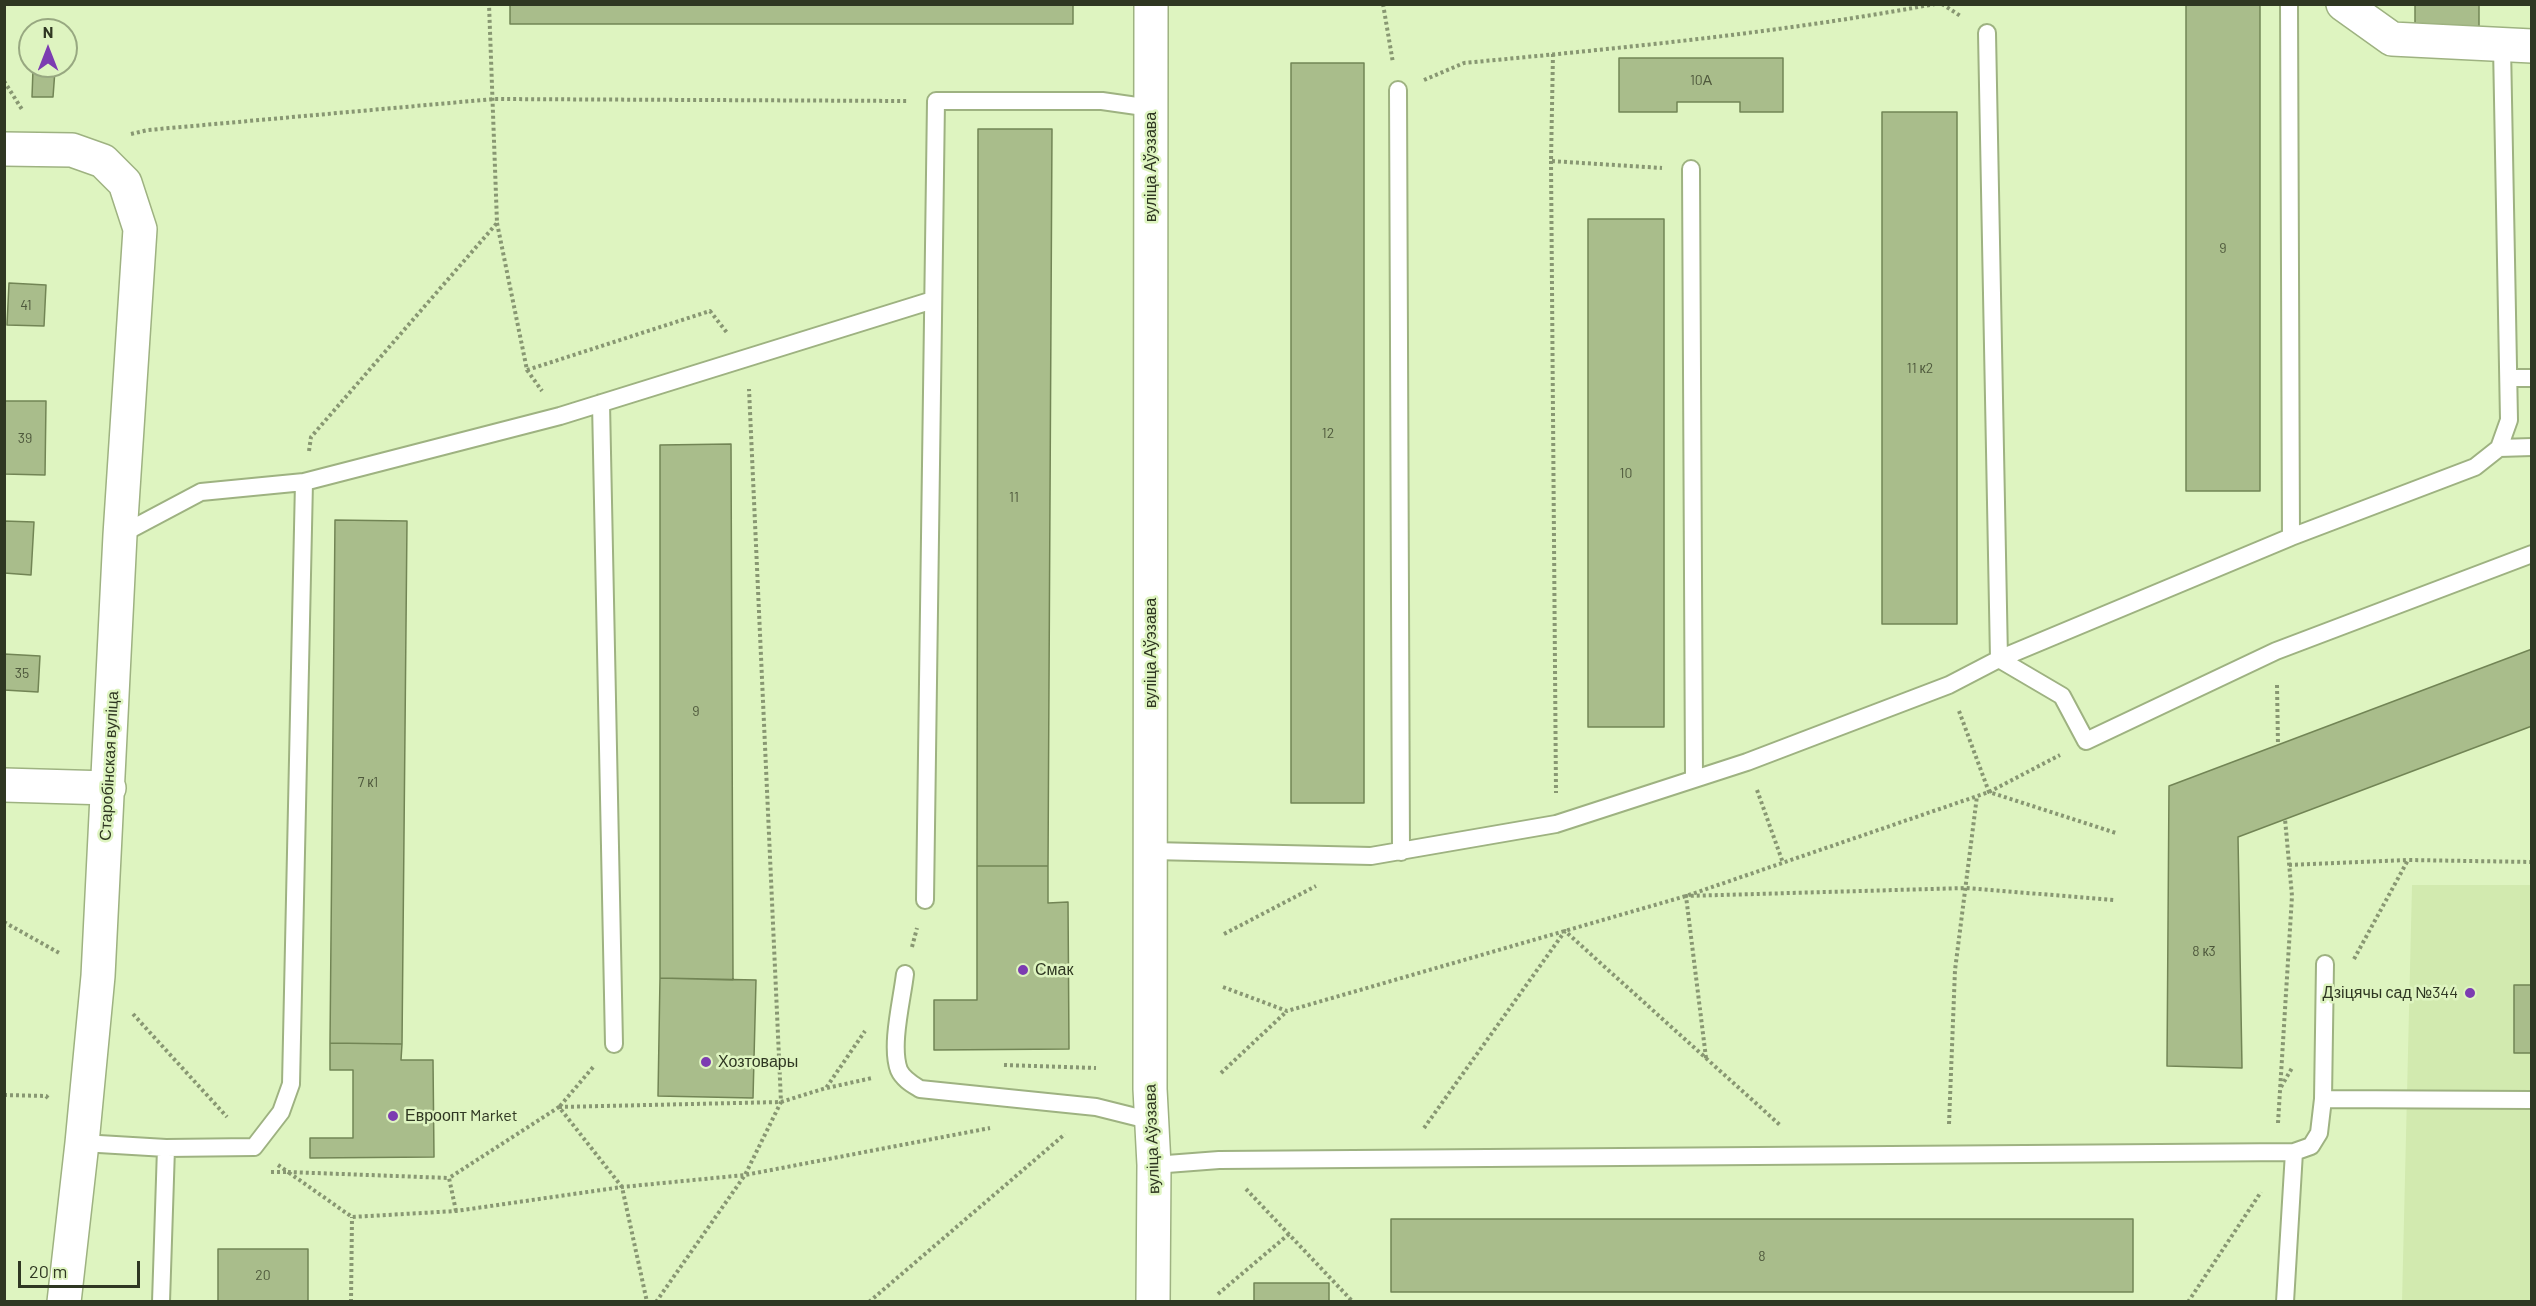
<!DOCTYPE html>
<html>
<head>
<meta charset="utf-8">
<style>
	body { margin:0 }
	#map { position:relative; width:2536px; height:1306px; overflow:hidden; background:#def4c0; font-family:Barlow,sans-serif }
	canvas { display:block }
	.frame { position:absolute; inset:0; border:6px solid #2f3722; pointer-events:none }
	.north { position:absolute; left:18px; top:18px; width:60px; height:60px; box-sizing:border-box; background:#def4c0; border:2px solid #98a881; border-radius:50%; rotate:0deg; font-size:16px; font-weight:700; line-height:24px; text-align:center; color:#2f3722 }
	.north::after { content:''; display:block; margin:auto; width:21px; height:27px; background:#7c3cb1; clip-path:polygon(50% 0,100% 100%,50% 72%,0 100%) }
	.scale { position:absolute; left:18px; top:1261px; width:122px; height:27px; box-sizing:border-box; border:3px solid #2f3722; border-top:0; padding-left:8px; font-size:18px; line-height:21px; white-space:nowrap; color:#2f3722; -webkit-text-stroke:4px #def4c0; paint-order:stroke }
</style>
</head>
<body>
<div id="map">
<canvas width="2536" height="1306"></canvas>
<div class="frame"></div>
<div class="north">N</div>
<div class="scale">20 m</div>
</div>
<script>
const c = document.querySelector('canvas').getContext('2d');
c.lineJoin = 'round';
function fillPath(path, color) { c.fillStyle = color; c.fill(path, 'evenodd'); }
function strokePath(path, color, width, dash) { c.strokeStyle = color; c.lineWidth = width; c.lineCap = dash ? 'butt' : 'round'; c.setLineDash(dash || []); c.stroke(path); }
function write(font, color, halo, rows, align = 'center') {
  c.font = font + ' Barlow,sans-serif'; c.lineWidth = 5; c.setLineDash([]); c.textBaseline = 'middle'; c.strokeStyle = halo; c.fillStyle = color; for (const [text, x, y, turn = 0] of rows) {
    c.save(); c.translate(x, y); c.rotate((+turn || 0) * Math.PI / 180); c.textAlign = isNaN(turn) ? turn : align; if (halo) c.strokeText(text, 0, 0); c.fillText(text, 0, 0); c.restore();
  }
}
const built = new Path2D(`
	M2412,885H2531V1301L2402,1302Z`);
const building = new Path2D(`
	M510,4H1073V24H510Z
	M2186,4H2260V491H2186Z
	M2415,4H2479V28H2415Z
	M1619,58H1783V112H1740V102H1677V112H1619Z
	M1291,63H1364V803H1291Z
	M33,69L55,70L53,97H32Z
	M1882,112H1957V624H1882Z
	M978,129H1052L1048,866H977Z
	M1588,219H1664V727H1588Z
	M9,283L46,285L44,326L7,325Z
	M4,401H46L45,475L4,474Z
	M731,444L733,980L660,978V445Z
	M335,520L407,521L402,1044L330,1043Z
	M4,521L34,522L31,575L4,573Z
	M2532,649V726L2238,837L2242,1068L2167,1066L2169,786Z
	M4,654L40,656L38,692L4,690Z
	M977,866H1048V903L1068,902L1069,1049L934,1050V1000H977Z
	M660,978L756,980L753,1098L658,1096Z
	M2514,985H2532V1053H2514Z
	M330,1043L402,1044L401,1060H433L434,1157L310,1158V1138H353V1070H330Z
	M1391,1219H2133V1292H1391Z
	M218,1249H308V1302H218Z
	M1254,1283H1329V1302H1254Z`);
const path = new Path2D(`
	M1383,4L1393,63
	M1942,4L1962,17
	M1553,54L1551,161L1662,168
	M1424,80L1464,63C1622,48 1779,33 1935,4
	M4,81L23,111
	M131,134L148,130L494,99L908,101
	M1551,161L1556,793
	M497,223L527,370L710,311L728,334
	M527,370L542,391
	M309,451L311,437L497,223L489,4
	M2277,685L2278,745
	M1959,711L1989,792L2116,833
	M1757,790L1783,863
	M2289,865L2407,860
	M4,922L61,954
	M1224,934L1316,886
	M912,947L917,928
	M2354,959L2408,860L2532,862
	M1223,987L1287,1011L1686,896L1989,792L2060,755
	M133,1014L227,1117
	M1706,1058L1686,896L1966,888L2114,900
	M1004,1065L1096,1068
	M1221,1073L1287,1011
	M2281,1087L2292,1068
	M827,1088L872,1078
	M4,1095L46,1096L48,1098
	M560,1106L594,1066
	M559,1107L781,1102L826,1088L865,1031
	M2278,1123L2292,896L2285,819
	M1949,1124L1955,970L1977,796
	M1424,1128L1565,931L1780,1125
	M278,1165L288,1172L449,1178
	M271,1172H288L352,1217L456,1211L622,1187L745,1175L990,1128
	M1246,1189L1353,1302
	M456,1211L449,1178L559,1107L622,1187L647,1302
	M1218,1294L1289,1234
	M351,1302L352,1217
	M656,1302L745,1175L781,1102L749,389
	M869,1302L1065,1134
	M2188,1302L2261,1192`);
const service = new Path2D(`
	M2289,4L2291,537
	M1987,33L1999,659L2062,696L2086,741L2276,651L2532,554
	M1398,90L1401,852
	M1691,169L1694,777
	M2509,378H2532
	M601,403L614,1044
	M2499,448L2532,447
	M120,535L201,492L304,482L560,416L933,300
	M1152,851L1371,856L1556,824L1747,762L1949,685L1999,659L2291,537L2475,467L2499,448L2509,420L2502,46
	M925,900L936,101H1102L1151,108
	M905,974C902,1000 890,1046 899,1070C903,1079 912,1084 920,1089L1096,1107L1152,1121
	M2323,1099L2532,1100
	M82,1143L166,1148L254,1147L281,1112L291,1084L304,482
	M1154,1165L1219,1160L2294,1152L2311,1146L2319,1133L2323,1099L2325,964
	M161,1302L166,1148
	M2285,1302L2294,1152`);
const minor = new Path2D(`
	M2343,4L2392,39L2532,46
	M4,149L72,150L103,161L125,183L140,229L120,535L98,976L82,1143L64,1302
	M4,785L109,788`);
const tertiary = new Path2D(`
	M1151,4L1150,1089L1154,1165L1153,1302`);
const markers = [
	[1023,970,6,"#7c3cb1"],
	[2470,993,6,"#7c3cb1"],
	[706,1062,6,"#7c3cb1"],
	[393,1116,6,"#7c3cb1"]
];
const numberNames = [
	["10А",1701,80],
	["9",2223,248],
	["41",26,305],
	["11 к2",1920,368],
	["12",1328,433],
	["39",25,438],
	["10",1626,473],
	["11",1014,497],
	["35",22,673],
	["9",696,711],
	["7 к1",368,782],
	["8 к3",2204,951],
	["8",1762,1256],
	["20",263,1275]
];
const streetNames = [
	["вуліца Аўэзава",1151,167,-90],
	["вуліца Аўэзава",1151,653,-90],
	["Старобінская вуліца",109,766,-87],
	["вуліца Аўэзава",1152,1139,-92]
];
const poiNames = [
	["Смак",1035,970],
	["Дзіцячы сад №344",2458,993,"right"],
	["Хозтовары",718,1062],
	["Евроопт Market",405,1116]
];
fillPath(built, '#d2eaaf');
fillPath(building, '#a9bd8b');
strokePath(building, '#728555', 1.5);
strokePath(service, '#9eb281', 20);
strokePath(minor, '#9eb281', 36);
strokePath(tertiary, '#9eb281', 36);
strokePath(path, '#889772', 4, [3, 3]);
strokePath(service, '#fff', 16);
strokePath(minor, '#fff', 33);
strokePath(tertiary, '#fff', 33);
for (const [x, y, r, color] of markers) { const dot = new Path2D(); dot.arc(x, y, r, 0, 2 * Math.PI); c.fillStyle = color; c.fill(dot); strokePath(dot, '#def4c0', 2); }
write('14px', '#4e583c', null, numberNames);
write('16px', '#2f3722', '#def4c0', streetNames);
write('16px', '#2f3722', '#def4c0', poiNames, 'left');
</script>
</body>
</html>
